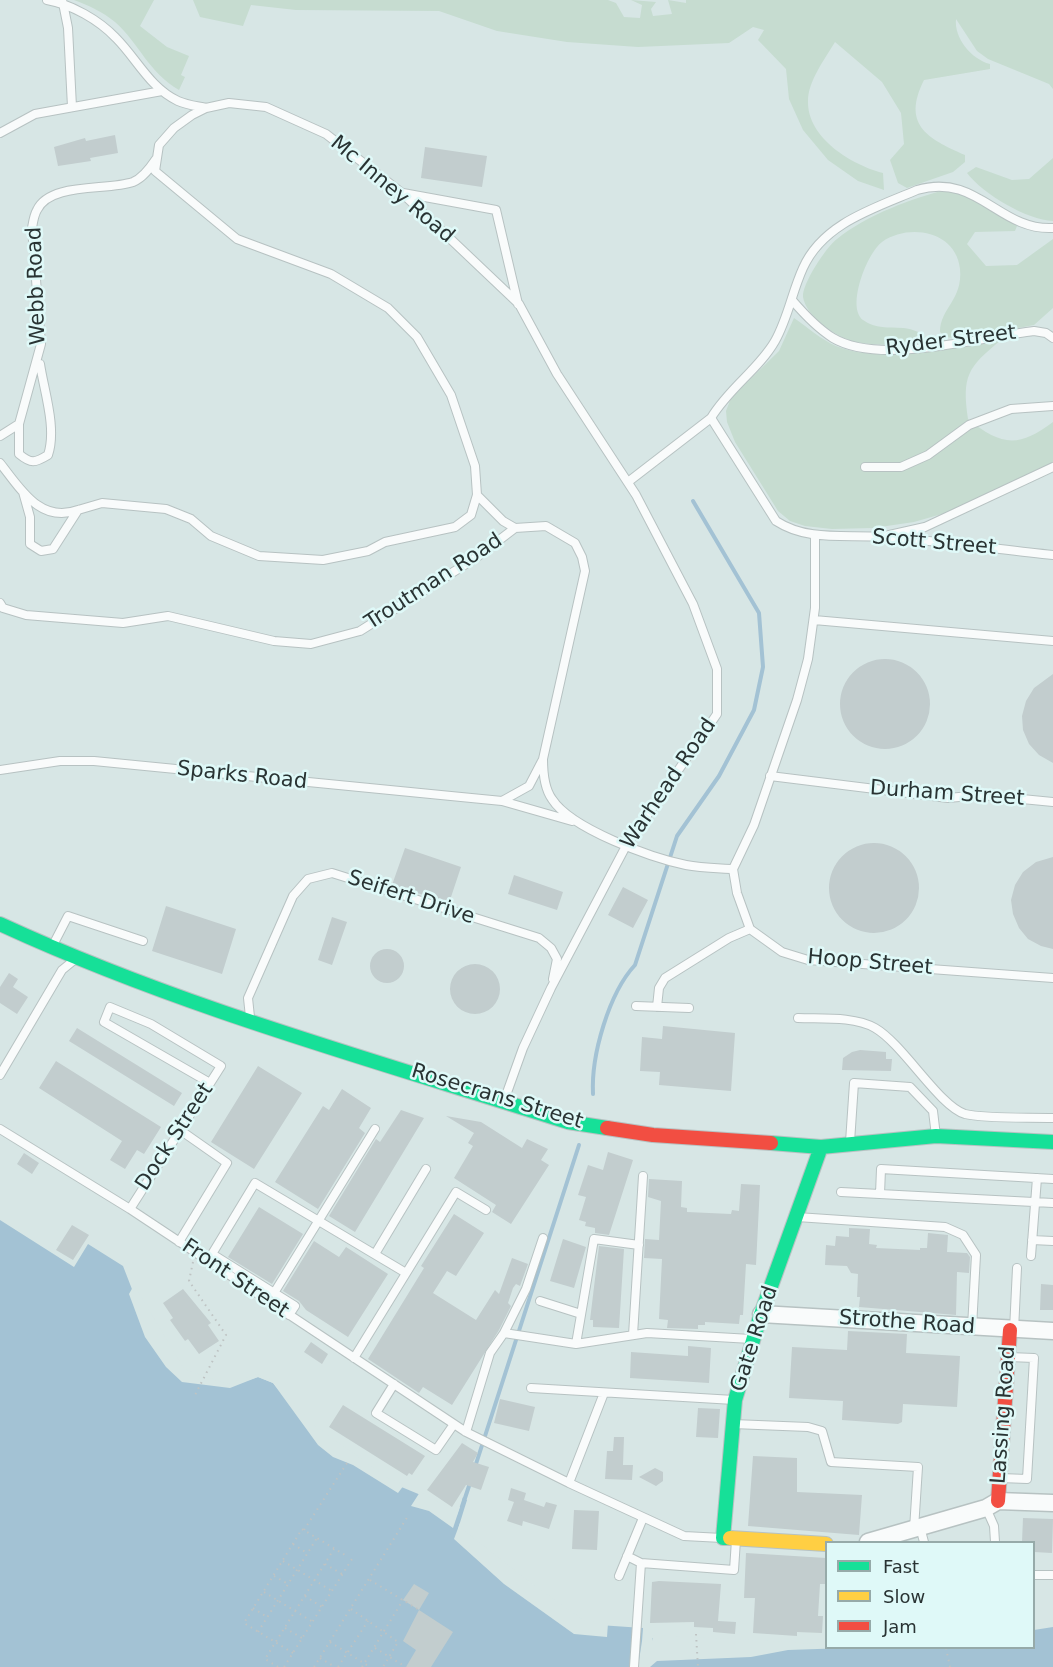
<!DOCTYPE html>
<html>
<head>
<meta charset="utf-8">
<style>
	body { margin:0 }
	#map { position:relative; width:1053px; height:1667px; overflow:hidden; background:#d7e6e5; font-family:"DejaVu Sans",sans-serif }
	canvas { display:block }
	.legend { position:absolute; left:825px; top:1541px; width:210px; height:108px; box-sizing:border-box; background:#dff9f8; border:2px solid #96aaa9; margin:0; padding:8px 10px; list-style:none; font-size:18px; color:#293333 }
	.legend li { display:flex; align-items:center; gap:12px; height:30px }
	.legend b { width:30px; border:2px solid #96aaa9 }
</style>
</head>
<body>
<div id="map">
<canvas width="1053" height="1667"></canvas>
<ul class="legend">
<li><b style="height:8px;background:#16e098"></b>Fast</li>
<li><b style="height:8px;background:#ffcf43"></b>Slow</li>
<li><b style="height:8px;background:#f24e42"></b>Jam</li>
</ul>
</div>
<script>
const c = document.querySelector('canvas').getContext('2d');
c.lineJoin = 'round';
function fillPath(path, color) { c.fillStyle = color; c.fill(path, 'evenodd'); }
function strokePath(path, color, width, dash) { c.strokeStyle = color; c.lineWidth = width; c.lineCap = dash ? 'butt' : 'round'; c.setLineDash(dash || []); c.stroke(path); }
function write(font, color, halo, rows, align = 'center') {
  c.font = font + ' "DejaVu Sans",sans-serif'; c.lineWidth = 5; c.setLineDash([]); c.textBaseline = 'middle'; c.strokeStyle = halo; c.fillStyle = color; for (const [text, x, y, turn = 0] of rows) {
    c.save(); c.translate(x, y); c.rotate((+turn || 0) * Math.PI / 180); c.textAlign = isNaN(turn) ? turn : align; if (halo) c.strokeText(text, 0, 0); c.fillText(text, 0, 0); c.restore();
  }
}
const green = new Path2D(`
	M74,0H154L140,26L167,47L189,56L181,75L185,77L179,90C148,72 139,43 115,22C103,12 88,5 74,0Z
	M193,0H608L616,3L624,17L640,18L642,5L631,0L656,2L651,9L653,16L672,14L668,0L686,3V0H1053V89L1049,84L988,59L977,51L956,19C954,38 971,59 990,64V69L924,80C902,124 926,138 965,155V162L953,172L907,188L898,183L890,160L904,144L901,113L882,82L835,42C825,59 808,81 808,101C807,138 852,165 883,173L884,190L858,181L828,160L803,130L789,99L786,69L758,40L764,30L753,27L729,43L638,47L567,42L497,31L439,11L296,10L251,5L243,26L200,17Z
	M1053,158V221C1027,220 983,194 967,173L976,167L1012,180L1029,179Z
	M949,189H957L1017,226L1015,231L975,232L967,244L986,266L1017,265L1053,239V308L1034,325L960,339L946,337L940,332C940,308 963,300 960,269C956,231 909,223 882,242C867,253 846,307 863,320C876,329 888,327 903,328C909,328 918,332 924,334L926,342C901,343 874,348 849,340C833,334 806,316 803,297C802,284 826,247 837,239C867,215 912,198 949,189Z
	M794,318C807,327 822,340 836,346C883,365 951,346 1001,340C967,368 962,376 968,419C1001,446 1019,448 1053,422V463L949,512L914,522L873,528L832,529L805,526L790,521L778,511L735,442L727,422L726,411L731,398L779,351Z`);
const water = new Path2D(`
	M0,1220L74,1267L88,1244L123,1266L135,1297L182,1372L227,1387L258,1377L273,1383L312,1427L387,1481L428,1498L457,1515L463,1497L467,1500L458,1529L584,1624L643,1628L642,1641H652V1638L840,1649L1034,1648V1630L1053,1627V1667H0Z`);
const pier = new Path2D(`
	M134,1285L184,1369L227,1384L258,1374L274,1381L314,1425L388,1478L404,1485L398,1493L353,1465L333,1457L318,1445L273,1383L258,1377L230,1388L182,1382L166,1367L145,1337L129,1294Z
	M420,1492L456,1511L457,1506L460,1507L453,1528L429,1511L411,1506Z
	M460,1523L461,1528L531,1583L585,1621L608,1623L607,1637L574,1634L504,1584L454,1539Z
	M653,1635L791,1642L826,1645V1648H847L788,1650L751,1657L657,1661L650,1667H638L642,1641H652Z`);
const stream = new Path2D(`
	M593,1094C591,1055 609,993 635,965L677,836L719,776L754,710L763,667L759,613L693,501
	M475,1467L579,1145
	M464,1501L470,1483`);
const building = new Path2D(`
	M115,135L118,153L90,158L91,161L58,166L54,147L85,138L86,141Z
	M425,147L487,156L482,187L421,178Z
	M840 704a45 45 0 1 1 90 0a45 45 0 1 1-90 0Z
	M1053,674V763L1039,755L1029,744L1023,730L1022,716L1026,701L1034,688Z
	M829 888a45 45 0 1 1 90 0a45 45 0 1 1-90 0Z
	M405,848L461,867L449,903L392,885Z
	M1053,857V949L1041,946L1028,939L1019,928L1013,914L1011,900L1015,885L1023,872L1036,862Z
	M514,875L563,892L557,910L508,894Z
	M623,887L648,900L633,928L608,915Z
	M166,906L236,929L222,974L152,951Z
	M332,917L347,922L332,965L318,960Z
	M370 966a17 17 0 1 1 34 0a17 17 0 1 1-34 0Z
	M450 989a25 25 0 1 1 50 0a25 25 0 1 1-50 0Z
	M9,973L18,979L13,987L28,997L17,1014L0,1003V987Z
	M663,1026L735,1033L731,1091L659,1085L660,1072L640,1071L642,1037L662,1039Z
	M77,1028L182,1093L174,1106L69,1041Z
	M860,1050L886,1052V1059H892L891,1071L842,1070L843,1058L852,1052Z
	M56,1061L161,1127L144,1154L137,1150L125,1169L110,1160L122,1141L39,1088Z
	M258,1066L302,1093L254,1169L211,1142Z
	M342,1089L371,1108L359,1128L365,1133L318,1209L275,1182L323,1106L329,1110Z
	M401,1110L424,1118L355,1232L329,1216L376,1139L380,1142Z
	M446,1116L481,1122L522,1148L527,1139L548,1149L541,1160L549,1165L511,1224L492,1212L496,1205L454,1178L473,1146L468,1143L474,1133Z
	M608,1152L633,1160L609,1235L595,1233V1228L585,1226L586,1222L579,1220L586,1197L578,1195L588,1165L603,1170Z
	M24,1153L39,1163L32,1174L17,1164Z
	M649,1179L682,1181L681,1207L687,1208V1212L731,1214L732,1210L739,1211L741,1184L760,1185L756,1265L746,1264L743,1315H740L739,1324L705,1322V1325H698V1329L667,1328L668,1320L659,1319L662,1259L644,1258L645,1239L659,1240L661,1201L648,1197Z
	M259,1207L303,1234L272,1284L228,1257Z
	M454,1214L484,1233L456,1276L447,1271L433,1293L476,1320L495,1290L499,1294L512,1258L528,1264L520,1286L516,1284L513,1288L508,1303L511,1306L499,1330L452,1405L423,1387L419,1393L368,1359L424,1268L421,1266Z
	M72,1225L89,1235L73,1260L56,1250Z
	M849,1228L870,1229L869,1244L877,1245L876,1248L920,1250V1248H927L928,1233L948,1235L947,1252L967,1253L970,1257L969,1273L957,1272L956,1315L859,1307L860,1297H857L858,1274L851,1273L847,1266L825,1265L826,1245L835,1246L836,1236L849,1237Z
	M563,1239L586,1247L574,1288L550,1281Z
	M314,1241L339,1257L346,1247L388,1274L348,1337L306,1310L299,1301L283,1291Z
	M599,1246L624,1249L619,1328L593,1327V1320H590Z
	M1041,1284L1053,1285V1310H1040Z
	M183,1289L211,1323L208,1325L219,1341L199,1354L188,1339L185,1341L170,1320L173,1318L163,1303Z
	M848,1331L907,1334L906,1353L960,1356L957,1407L903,1404L902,1422L898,1424L842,1420L843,1401L789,1398L792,1347L847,1350Z
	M311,1342L328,1354L322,1364L304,1352Z
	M688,1346L711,1348L709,1383L630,1378L631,1352L688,1356Z
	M500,1399L535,1407L529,1431L494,1423Z
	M343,1405L425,1456L412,1475L409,1473L407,1476L329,1427Z
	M698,1408L720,1409L718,1438L696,1437Z
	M614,1437H624L623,1465H633L632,1480L605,1479L607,1451H613Z
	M462,1443L478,1453L473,1462L489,1467L481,1490L466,1485L452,1507L427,1490Z
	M753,1456L797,1458V1492L862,1495L859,1535L748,1526Z
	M655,1468L663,1472V1481L656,1486L639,1477Z
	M511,1488L526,1493L524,1500L544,1507L546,1502L557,1505L549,1529L523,1521L522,1526L507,1521L514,1502L508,1500Z
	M574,1510L599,1511L597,1550L572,1549Z
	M1023,1518L1053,1519L1052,1553L1034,1552V1542H1022Z
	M746,1553L826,1558V1584H820L818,1616H823L822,1633L797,1632V1636L753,1633L755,1598H744Z
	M659,1581L721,1584L718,1621L736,1622L735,1634L713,1632V1628L694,1627V1622L650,1623L652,1582Z
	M414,1584L429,1593L419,1610L453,1632L431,1667H406L416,1650L403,1641L419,1610L403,1600Z`);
const path = new Path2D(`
	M193,1262L189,1281L226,1335L195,1395
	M304,1530L347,1463
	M293,1544L307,1553
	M283,1561L332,1591
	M325,1564L342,1574
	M274,1576L288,1584
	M370,1580L419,1610
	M264,1592L313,1622
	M305,1596L322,1607
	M253,1608L267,1617
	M351,1609L398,1642L383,1667
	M285,1628L302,1638
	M258,1632L317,1538
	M696,1634L698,1667
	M330,1642L370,1667
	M375,1648L406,1667
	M946,1648L950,1667
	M293,1653L244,1623L302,1529L345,1555
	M320,1658L335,1667
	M278,1667L265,1659L334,1549
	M284,1667L352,1559
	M314,1667L408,1516
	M338,1667L368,1621
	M362,1667L403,1600`);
const lane = new Path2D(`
	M47,0C71,4 99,20 116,38C137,59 150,88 178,101C187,105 197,106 206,108
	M63,3L68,28L72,107
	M0,133L35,114L162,91
	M403,193L496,210L518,304
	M1053,228C999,231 977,172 917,190C875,208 823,223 803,268C792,292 788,318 775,341C759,369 729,388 711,418L776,521C808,542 847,534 884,537C940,541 997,549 1053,555
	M792,300C804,314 817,328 833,338C880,366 980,337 1034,331L1046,333L1053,338
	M19,424V454C31,464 35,463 48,455C57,428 44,391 40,364
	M0,436L19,424L41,344L32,228C33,222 34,215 37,210C50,182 107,191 133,182C143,178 150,168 156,159
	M0,463C20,488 40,524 78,510
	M865,467H901L928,455L969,425L1011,409L1053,406
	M628,482L711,418
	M23,492L30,517V544L41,551L53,549L78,510L102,503L166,509L191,519L211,536L259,556L323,560L368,551L385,542L455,527L471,515L477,495L475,466L451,395L417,337L388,308L331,274L237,239L155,171L159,145L174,128L192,115L206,108L229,103L266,107L326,134L402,193L519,304L557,374L636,495L693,604L717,669V714L626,846L551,988L523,1048L504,1101
	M477,495L503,521L515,528
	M815,535V608L808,659L797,700L754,825L733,869L737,893L750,929L782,952L808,960L1053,978
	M885,536L925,527L1053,467
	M0,603L3,608L26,615L123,623L168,616L274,641L311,644L360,631L477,557L515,528L546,526L575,543L582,557L585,571L543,759C543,772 544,788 552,799C571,829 652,858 686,865C701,868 717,868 733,869
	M814,620L1053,641
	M0,770L60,761H94L502,801L529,786L542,761
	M770,776L948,798L981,795L1053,802
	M502,801L572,821
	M52,947L68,916L143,941
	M636,1006L689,1008
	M657,1007L659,988L665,978L729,938L750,929
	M250,1017L248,998L293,896L308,879L332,873L539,938L551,948L557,959L553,979
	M798,1018C821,1019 854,1016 875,1028C903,1044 939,1106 965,1114C985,1119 1031,1117 1053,1118
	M0,1075L62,970L73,961
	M0,1129L130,1209L466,1432L569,1483L604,1393
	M850,1142L854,1083L910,1087L933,1111L936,1136
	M841,1192L1053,1203
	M880,1194L881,1169L1053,1179
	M130,1209L221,1066L151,1024L110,1007L104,1022L210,1083
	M797,1217L945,1227L963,1235L976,1255L972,1327
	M1032,1240L1053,1241
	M179,1242L227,1163L180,1130
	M375,1254L426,1169
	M1031,1256L1037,1178
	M274,1293L375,1129
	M540,1301L581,1314
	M289,1315L295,1306L212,1254L255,1183L406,1273
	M1014,1330L1017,1268
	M504,1333L526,1289L543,1238
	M633,1335L643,1176
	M576,1344L594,1239L639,1245
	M354,1358L456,1192L486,1210
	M394,1384L376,1413L436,1450L454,1424
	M531,1388L734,1400
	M733,1424L808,1427L822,1431L831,1462L918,1467L914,1529
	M466,1432L490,1353L504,1333L576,1344L647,1333L751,1339
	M1001,1478L1027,1479L1034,1358L1009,1357
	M569,1483L684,1536L722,1538
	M986,1508L994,1526L995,1542
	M920,1527L924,1542
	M627,1556L641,1563L734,1570L736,1540
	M1034,1575H1053
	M619,1576L643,1518
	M634,1667L641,1563`);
const street = new Path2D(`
	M761,1314L1053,1331
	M868,1542L986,1508L998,1501L1053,1503`);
const fast = new Path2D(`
	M0,924C182,1008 377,1061 568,1122L607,1128
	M771,1143L821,1147L936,1136L1053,1142
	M730,1538H723L735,1400L761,1314L821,1147`);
const slow = new Path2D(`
	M730,1538L826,1544`);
const jam = new Path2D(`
	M607,1128L653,1135L771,1143
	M998,1501L1010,1330`);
const streetNames = [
	["Mc Inney Road",392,190,40],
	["Webb Road",37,286,-92],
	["Ryder Street",951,341,-7],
	["Scott Street",934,543,5],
	["Troutman Road",434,582,-33],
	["Sparks Road",242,776,6],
	["Warhead Road",669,784,-56],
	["Durham Street",947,794,4],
	["Seifert Drive",411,898,18],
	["Hoop Street",870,963,5],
	["Rosecrans Street",497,1097,17],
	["Dock Street",175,1137,-57],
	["Front Street",235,1279,34],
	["Strothe Road",907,1323,4],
	["Gate Road",755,1339,-72],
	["Lassing Road",1004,1415,-86]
];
fillPath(green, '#c6dcd0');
fillPath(water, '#a3c2d4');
fillPath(pier, '#d7e6e5');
strokePath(stream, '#a3c2d4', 4);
fillPath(building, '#c2cdce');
strokePath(lane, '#b7c2c2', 10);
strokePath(street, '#b7c2c2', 19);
strokePath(fast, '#b7c2c2', 16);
strokePath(slow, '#b7c2c2', 16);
strokePath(jam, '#b7c2c2', 16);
strokePath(path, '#bec3c3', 2, [1.5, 4.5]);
strokePath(lane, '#f9fbfb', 8);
strokePath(street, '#f9fbfb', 16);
strokePath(fast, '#16e098', 14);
strokePath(slow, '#ffcf43', 14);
strokePath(jam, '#f24e42', 14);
write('21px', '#293333', '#dff9f8', streetNames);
</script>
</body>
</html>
